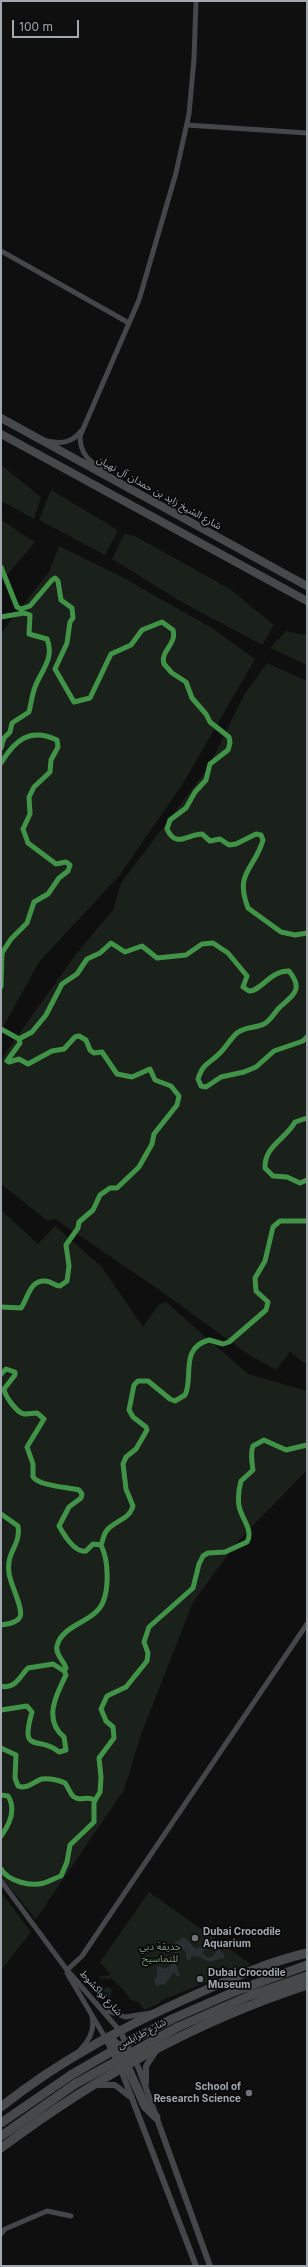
<!DOCTYPE html>
<html>
<head>
<meta charset="utf-8">
<style>
	body { margin:0 }
	#map { position:relative; width:308px; height:2267px; overflow:hidden; background:#0f0f10; font-family:Inter,sans-serif }
	canvas { display:block }
	.frame { position:absolute; inset:0; border:2px solid #a2a8b0; pointer-events:none }
	.scale { position:absolute; left:12px; top:20px; width:67px; height:18px; box-sizing:border-box; border:2px solid #a2a8b0; border-top:0; padding-left:5px; font-size:12px; line-height:14px; white-space:nowrap; color:#a2a8b0; -webkit-text-stroke:3px #0a0a0b; paint-order:stroke }
</style>
</head>
<body>
<div id="map">
<canvas width="308" height="2267"></canvas>
<div class="frame"></div>
<div class="scale">100 m</div>
</div>
<script>
const c = document.querySelector('canvas').getContext('2d');
c.lineJoin = 'round';
function fillPath(path, color) { c.fillStyle = color; c.fill(path, 'evenodd'); }
function strokePath(path, color, width, dash) { c.strokeStyle = color; c.lineWidth = width; c.lineCap = dash ? 'butt' : 'round'; c.setLineDash(dash || []); c.stroke(path); }
function write(font, color, halo, rows, align = 'center') {
  c.font = font + ' Inter,"Noto Sans Arabic",sans-serif'; c.lineWidth = 3.5; c.setLineDash([]); c.textBaseline = 'middle'; c.strokeStyle = halo; c.fillStyle = color; for (const [text, x, y, turn = 0] of rows) {
    c.save(); c.translate(x, y); c.rotate((+turn || 0) * Math.PI / 180); c.textAlign = isNaN(turn) ? turn : align; if (halo) c.strokeText(text, 0, 0); c.fillText(text, 0, 0); c.restore();
  }
}
const green = new Path2D(`
	M1,465L41,497L34,519L1,501Z
	M51,490L118,530L105,555L39,520Z
	M1,520L35,542L1,582Z
	M124,534L135,536L230,589L274,625L262,645L180,601L112,559Z
	M59,546L124,578L212,628L255,659L185,780L120,875L39,962L1,1031V633L49,572Z
	M286,631L307,635V665L270,648Z
	M267,663L307,681V1365L290,1352L276,1370L249,1355L158,1289L55,1219L48,1221L1,1184V1059L76,954L113,910L121,883L208,768L244,695Z
	M1,1210L38,1244L55,1226L102,1267L143,1327L159,1304L166,1302L248,1374L307,1391V1470L240,1539L193,1602L141,1735L124,1790L36,1919L1,1877Z
	M1,1892L31,1932L1,1970Z
	M149,1892L251,1964L160,2001V2003L144,2010L139,2002L130,2000C127,1991 117,1985 111,1978L109,1980L104,1978L102,1980L98,1977L111,1975L100,1962Z
	M107,1987L111,1988L112,1992L108,2000L117,2005L120,2011L116,2009L114,2004L106,2002L108,1997L106,1992L101,1995L96,1992Z`);
const water = new Path2D(`
	M184,1937L196,1949L207,1944L216,1947L224,1954V1958L209,1962L200,1957L191,1956V1960H188L186,1958V1952L182,1949L175,1955L172,1945ZM208,1948L214,1949L216,1952L212,1957L207,1958L202,1952Z
	M168,1959L176,1964L180,1976H176L174,1972L165,1984L156,1986L154,1980L157,1976V1967L159,1966L164,1969L172,1965L167,1961L159,1962Z`);
const minor = new Path2D(`
	M187,125L307,133
	M1,251L129,323
	M47,441C61,444 72,443 81,431
	M106,472C91,462 80,456 80,436L139,300L176,173L189,114L194,59L196,1
	M1,1881L67,1970L120,2031
	M67,1970L82,1956L307,1624
	M67,1973L106,2039
	M105,2010L125,2017L151,2013
	M80,2050C89,2041 95,2030 92,2017
	M1,2234L5,2229L47,2211L71,2216`);
const tertiary = new Path2D(`
	M120,2031L139,2069L210,2266
	M106,2039L120,2067L196,2266
	M146,2083V2066L156,2051
	M97,2085H115L129,2096`);
const trunk = new Path2D(`
	M1,418L307,586
	M1,434L307,601`);
const motorway = new Path2D(`
	M172,2019L236,1991L307,1965
	M178,2027L249,1996L307,1976
	M106,2039L114,2042L118,2046L145,2106L156,2117
	M1,2107C61,2059 129,2024 199,1993C234,1977 269,1962 307,1953
	M1,2123L71,2075
	M1,2136L75,2084
	M1,2148C96,2077 194,2022 307,1985`);
const motorwayBridge = new Path2D(`
	M71,2075L121,2046L172,2019
	M75,2084L178,2027`);
const cycleway = new Path2D(`
	M1,567L17,607L21,609L30,606L52,580L55,578L58,581L61,600L72,608L73,618L70,622L67,643L55,669L74,702L90,698L111,654L131,645L142,630L162,622L173,630C177,645 160,650 164,664L172,673L186,682L192,698L206,714L210,722L229,737L230,743L228,750L210,764L206,780L195,792L186,808L170,820L167,829C176,849 188,834 202,834L210,841L220,839L229,845L236,844L256,834L261,835L263,840C255,869 234,872 248,908L281,932L295,935L307,933
	M1,617L24,613L30,615L29,634L47,639C55,658 41,671 35,687C32,695 31,704 29,712L12,723L10,732L4,738L1,748
	M1,763C15,740 30,727 57,740L58,747L51,760L50,772L34,787L29,797L30,814L23,829L28,843L56,864L66,862L70,865L68,871L59,878L48,894L34,902L27,923L11,939L2,953L1,987
	M1,1029L19,1039L20,1043L7,1061L9,1062L19,1059L28,1064L52,1051L64,1049L75,1037L79,1036L86,1040L90,1050L94,1053L102,1052L117,1074L132,1077L150,1069L155,1080L171,1086L179,1096L177,1105L154,1134L152,1144L139,1167L117,1188H110L100,1195L93,1210L79,1222L78,1228L66,1245L69,1266L67,1281L60,1286C55,1286 51,1281 45,1281C30,1280 28,1298 21,1308L1,1307
	M19,1039L32,1032L46,1015L62,984L77,974L87,959L100,953L111,943L125,952L142,946L157,958L186,955L202,944L213,943L228,953L247,976L243,987L249,991C260,992 271,970 289,971C306,992 289,997 278,1009C274,1014 269,1022 264,1024C256,1028 244,1027 237,1033C231,1038 227,1046 221,1052C210,1064 204,1061 198,1079L201,1086L206,1087L221,1077L244,1072L256,1067L274,1051L303,1041L307,1037
	M307,1118L295,1122C286,1139 264,1146 265,1168L273,1176L287,1177L300,1183L307,1180
	M1,1374L6,1369L15,1372V1375L4,1389C5,1396 16,1412 24,1414C28,1414 33,1413 37,1413L44,1419L27,1447L33,1464V1477C40,1486 66,1487 79,1490L82,1494L81,1498L69,1507L59,1526C64,1535 75,1553 86,1551L93,1544L101,1545C104,1538 103,1533 109,1528C118,1520 130,1518 133,1506L126,1489L123,1464L126,1457L136,1449L147,1430L146,1427L133,1417L129,1410L134,1385L138,1381H148L170,1399L175,1401L185,1395C194,1378 179,1348 209,1340L223,1344L229,1342L266,1310L268,1302L256,1291L255,1278L265,1261L273,1227L280,1221H307
	M1,1514L18,1526C21,1546 6,1551 9,1573C10,1584 24,1609 20,1617C17,1623 7,1624 1,1625
	M64,1671L66,1668C64,1661 55,1654 57,1646C61,1628 85,1623 96,1612C111,1599 109,1561 101,1545
	M1,1686C15,1690 20,1676 28,1668L53,1664L64,1671L66,1675C56,1695 43,1720 64,1737L66,1750L59,1752C40,1734 19,1757 32,1712L27,1706L1,1710
	M1,1748L16,1755L15,1778L18,1786C27,1790 34,1781 42,1779C49,1778 59,1780 65,1783C68,1787 69,1791 72,1795C78,1803 87,1795 94,1800
	M1,1795L8,1796C17,1810 9,1825 1,1836
	M1,1869C8,1881 30,1887 44,1883C50,1881 55,1878 61,1876L67,1862L70,1845L94,1822V1802L100,1792L101,1777L99,1758L114,1738L113,1727L106,1721L101,1709L107,1696L126,1687L147,1661L148,1653L144,1642L149,1627L193,1588L199,1564L203,1556L208,1553L225,1552L247,1542C254,1530 241,1518 239,1506C238,1499 239,1488 241,1481L253,1470C252,1463 250,1453 253,1446L264,1440L286,1450L307,1445`);
const markers = [
	[195,1938,4,"#6f7278"],
	[200,1979,4,"#6f7278"],
	[249,2093,4,"#6f7278"]
];
const streetNames = [
	["شارع الشيخ زايد بن حمدان آل نهيان",159,493,29],
	["شارع نواكشوط",101,1993,48],
	["شارع طرابلس",142,2034,-28]
];
const poiNames = [
	["Dubai Crocodile",203,1932],
	["Aquarium",203,1944],
	["Dubai Crocodile",208,1973],
	["Museum",208,1985],
	["School of",241,2087,"right"],
	["Research Science",241,2099,"right"]
];
const parkNames = [
	["حديقة دبي",160,1947],
	["للتماسيح",160,1959]
];
fillPath(green, '#1a201a');
fillPath(water, '#283034');
strokePath(minor, '#444649', 5);
strokePath(tertiary, '#444649', 6);
strokePath(trunk, '#47484a', 8);
strokePath(motorway, '#47484a', 9);
strokePath(motorwayBridge, '#47484a', 9);
strokePath(cycleway, '#419447', 5);
for (const [x, y, r, color] of markers) { const dot = new Path2D(); dot.arc(x, y, r, 0, 2 * Math.PI); c.fillStyle = color; c.fill(dot); strokePath(dot, '#0a0a0b', 1.5); }
write('10px', '#a2a8b0', '#0a0a0b', streetNames);
write('bold 10px', '#a2a8b0', '#0a0a0b', poiNames, 'left');
write('10px', '#7c9a7a', '#0a0a0b', parkNames);
</script>
</body>
</html>
